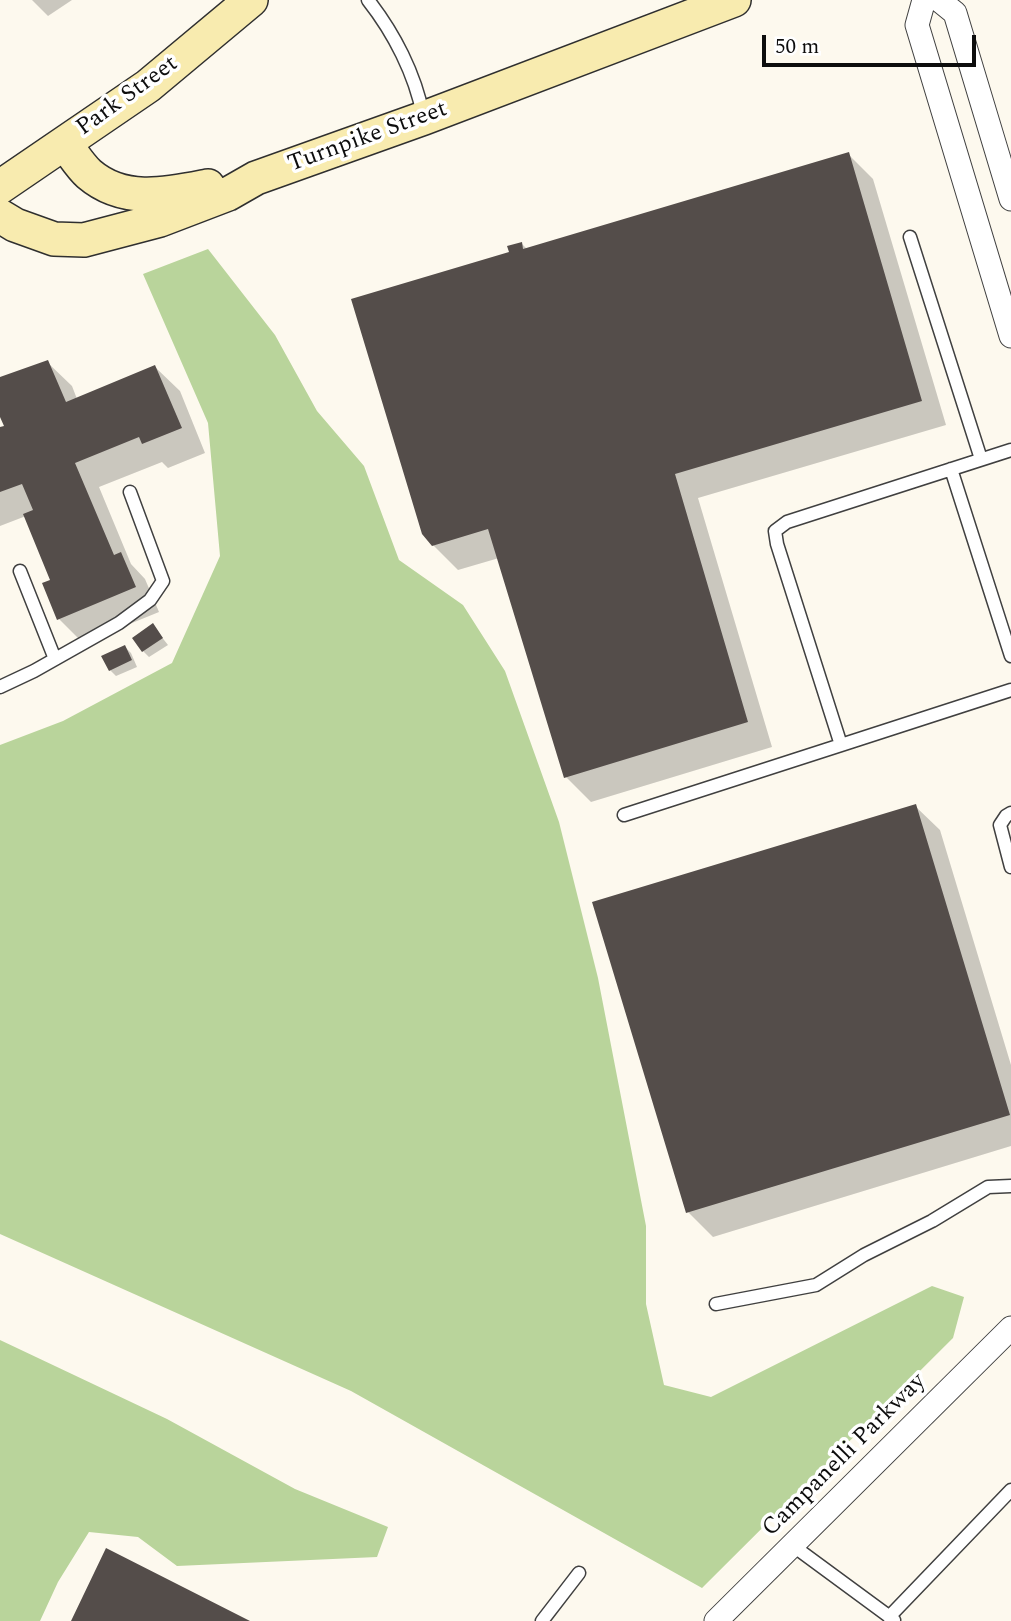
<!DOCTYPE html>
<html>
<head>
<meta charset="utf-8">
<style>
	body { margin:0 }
	#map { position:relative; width:1011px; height:1621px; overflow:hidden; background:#fdf9ee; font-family:Spectral,serif }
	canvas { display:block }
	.scale { position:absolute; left:762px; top:35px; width:214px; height:32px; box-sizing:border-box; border:4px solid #0d0d0d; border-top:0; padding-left:9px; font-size:21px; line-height:24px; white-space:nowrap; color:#0d0d0d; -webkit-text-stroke:5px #fff; paint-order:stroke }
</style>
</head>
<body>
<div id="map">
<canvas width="1011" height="1621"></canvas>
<div class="scale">50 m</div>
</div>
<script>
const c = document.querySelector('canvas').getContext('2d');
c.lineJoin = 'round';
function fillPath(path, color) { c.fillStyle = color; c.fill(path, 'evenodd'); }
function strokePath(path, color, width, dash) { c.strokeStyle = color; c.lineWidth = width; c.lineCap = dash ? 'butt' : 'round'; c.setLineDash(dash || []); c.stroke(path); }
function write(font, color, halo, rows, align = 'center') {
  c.font = font + ' Spectral,serif'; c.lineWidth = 7; c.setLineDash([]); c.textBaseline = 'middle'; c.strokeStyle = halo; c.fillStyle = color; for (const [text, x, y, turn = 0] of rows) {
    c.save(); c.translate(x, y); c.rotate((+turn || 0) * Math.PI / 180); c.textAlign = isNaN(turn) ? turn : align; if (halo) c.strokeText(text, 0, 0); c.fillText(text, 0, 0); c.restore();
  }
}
const forest = new Path2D(`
	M208,249L275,335L317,411L364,466L399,560L463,605L505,671L559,822L598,978L646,1226V1304L664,1385L711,1397L932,1286L964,1297L953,1338L702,1588L351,1391L0,1234V745L63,721L172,663L220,556L208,423L143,274Z
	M0,1340L167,1419L295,1489L388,1527L377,1557L177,1566L138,1537L89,1532L58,1582L40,1621H0Z`);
const shadow = new Path2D(`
	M32,0H72L48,16Z
	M848,154L873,179L946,425L698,498L772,747L591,802L566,777L499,558L458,570L433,545L511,254L522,244L527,249Z
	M47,362L72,386L77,399L155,367L180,391L205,453L168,468L162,462L99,487L131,564L145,579L159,612L83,643L59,619L53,581L26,516L0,526V429L6,427L0,412V379Z
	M153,626L168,645L149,657L143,651Z
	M125,647L131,653L137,667L116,676L110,670L104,657Z
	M915,806L940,830L1011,1065V1146L713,1237L688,1212Z`);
const building = new Path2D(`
	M849,152L922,401L675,474L748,722L564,778L488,529L432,546L422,534L351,299L509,252L507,246L522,242L523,249Z
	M48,360L66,402L155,365L182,428L142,444L139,437L75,463L114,555L121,552L136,587L57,620L42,583L50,580L23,514L33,510L22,484L0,492V427L4,426L0,417V377Z
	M153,623L163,638L142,652L132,638Z
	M125,645L132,660L109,671L101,656Z
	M916,804L1010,1115L686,1213L592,902Z
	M106,1548L250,1621H71Z`);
const lane = new Path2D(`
	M368,0C394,33 415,74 423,115
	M910,237L981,459
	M1011,450L787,522L775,531L777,544L841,745L1011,690
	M951,469L1011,656
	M20,571L55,659
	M0,687L34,671L119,623L150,600L163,581L130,492
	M1011,813L1006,816L1000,825L1011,867
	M624,815L841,745
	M716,1304L816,1285L864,1255L932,1221L988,1187L1011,1186
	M792,1545L894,1620
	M889,1617L1011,1490
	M542,1621L579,1573`);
const street = new Path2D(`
	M924,0L917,25L1011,336
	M939,0L955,13L1011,199
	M716,1621L1011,1328`);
const secondary = new Path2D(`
	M65,144C73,154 80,166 89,174C124,204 167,194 208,186
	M0,187L148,86L251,0
	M0,216L15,225L54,239L84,240L160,220L228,194L256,178L424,118L734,0`);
const streetNames = [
	["Park Street",128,97,-36],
	["Turnpike Street",368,138,-20],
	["Campanelli Parkway",845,1456,-45]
];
fillPath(forest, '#b9d49b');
fillPath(shadow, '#0003');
fillPath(building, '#544d4a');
strokePath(lane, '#404040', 15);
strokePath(street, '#404040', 25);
strokePath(secondary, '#2f2f2f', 36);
strokePath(lane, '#fff', 12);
strokePath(street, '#fff', 23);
strokePath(secondary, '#f8ebaf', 33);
write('24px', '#0d0d0d', '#fff', streetNames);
</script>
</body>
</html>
